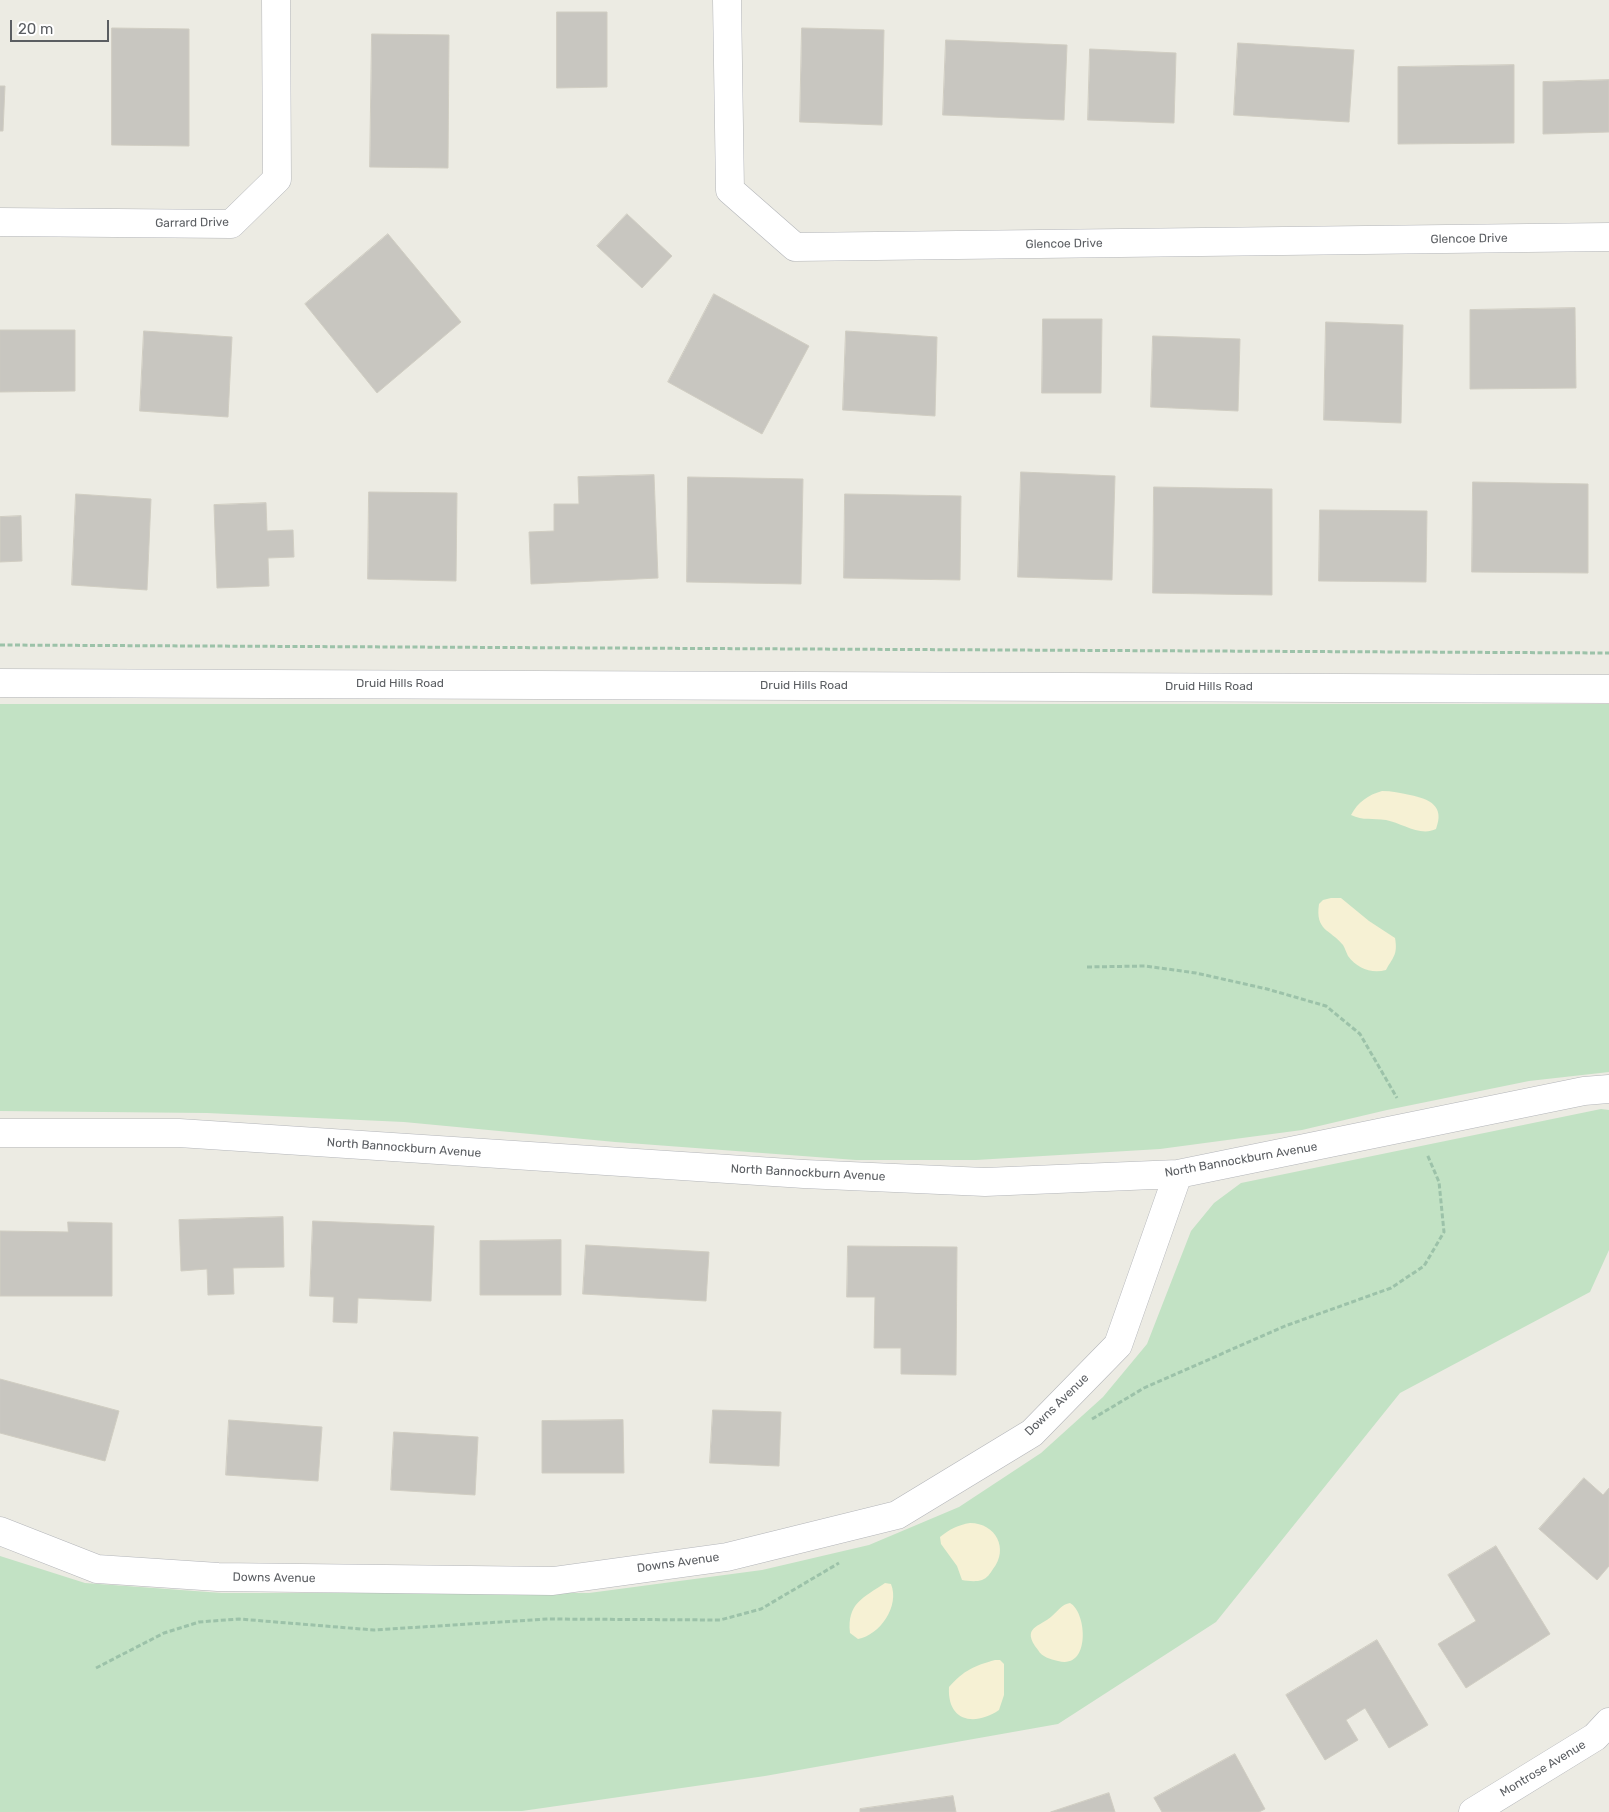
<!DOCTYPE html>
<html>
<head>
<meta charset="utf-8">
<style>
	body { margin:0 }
	#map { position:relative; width:1609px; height:1812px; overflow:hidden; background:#ecebe3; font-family:Rubik,sans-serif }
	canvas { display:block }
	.scale { position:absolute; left:10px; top:20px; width:99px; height:22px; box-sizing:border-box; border:2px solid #5b5e62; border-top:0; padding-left:6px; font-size:15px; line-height:18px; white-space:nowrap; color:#5b5e62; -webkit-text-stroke:4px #fff; paint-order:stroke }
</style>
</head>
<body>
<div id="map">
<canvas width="1609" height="1812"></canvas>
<div class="scale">20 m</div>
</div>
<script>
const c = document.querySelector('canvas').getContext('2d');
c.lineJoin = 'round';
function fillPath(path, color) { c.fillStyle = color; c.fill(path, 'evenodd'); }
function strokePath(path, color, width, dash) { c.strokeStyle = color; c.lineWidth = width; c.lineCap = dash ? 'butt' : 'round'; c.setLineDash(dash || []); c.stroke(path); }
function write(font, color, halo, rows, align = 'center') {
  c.font = font + ' Rubik,sans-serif'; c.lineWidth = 5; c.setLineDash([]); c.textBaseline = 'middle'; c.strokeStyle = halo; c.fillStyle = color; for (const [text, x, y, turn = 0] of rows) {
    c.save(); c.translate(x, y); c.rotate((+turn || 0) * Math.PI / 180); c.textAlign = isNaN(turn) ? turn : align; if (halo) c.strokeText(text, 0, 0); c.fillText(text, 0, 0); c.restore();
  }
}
const green = new Path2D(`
	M0,704H1609V1072L1529,1081L1387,1110L1302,1130L1160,1149L976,1160H856L615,1142L404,1122L207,1113L0,1111Z
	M1601,1109L1609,1110V1250L1590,1292L1400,1393L1216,1622L1058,1724L765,1776L522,1811L0,1812V1556L85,1583L222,1593H589L762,1570L869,1545L959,1507L1041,1453L1103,1397L1147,1344L1191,1231L1214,1203L1241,1183Z`);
const sand = new Path2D(`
	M1382,791C1392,791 1400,793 1410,795C1430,799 1445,806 1436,829C1420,837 1402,823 1386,820C1373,818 1363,821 1351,815C1358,802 1368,795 1382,791Z
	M1331,898H1341L1369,921L1395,938C1398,955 1393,957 1386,970C1371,974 1357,968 1348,956C1346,952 1345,948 1343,945C1330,929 1315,931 1319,904L1323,900Z
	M970,1523C996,1523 1009,1549 993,1569C990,1574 987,1578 982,1580C976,1582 968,1581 962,1580L957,1566L941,1544L940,1537C950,1529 958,1525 970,1523Z
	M885,1583L891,1584C900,1606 880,1635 858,1639L850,1633C847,1603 863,1598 885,1583Z
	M1070,1603C1087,1612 1091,1670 1058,1661C1050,1659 1042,1657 1038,1650C1020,1627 1040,1627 1052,1616C1058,1611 1062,1604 1070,1603Z
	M995,1660H1000L1004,1664V1695L999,1710C974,1727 947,1721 949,1687C964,1670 974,1666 995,1660Z`);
const building = new Path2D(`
	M557,12H607V87L557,88Z
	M112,28L189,29V146L112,145Z
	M802,28L884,30L882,125L800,122Z
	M372,34L449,35L448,168L370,167Z
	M946,40L1067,45L1064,120L943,115Z
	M1238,43L1354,50L1349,122L1234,115Z
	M1090,49L1176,53L1174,123L1088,120Z
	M1514,65V143L1398,144V67Z
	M1609,80V132L1543,134V82Z
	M0,86H5L3,131H0Z
	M627,214L672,256L642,288L597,246Z
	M388,234L461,322L377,393L305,304Z
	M714,294L809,346L762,434L668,382Z
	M1575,308L1576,388L1470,389V310Z
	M1043,319H1102L1101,393H1042Z
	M1326,322L1403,325L1401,423L1324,420Z
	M0,330H75V391L0,392Z
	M144,331L232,337L228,417L140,411Z
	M846,331L937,337L935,416L843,410Z
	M1153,336L1240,339L1238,411L1151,407Z
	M1021,472L1115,476L1112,580L1018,577Z
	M654,475L658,578L531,584L529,532L554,531V504H579L578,477Z
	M688,477L803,479L801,584L687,582Z
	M1473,482L1588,484V573L1472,572Z
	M1154,487L1272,489V595L1153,593Z
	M369,492L457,493L456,581L368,579Z
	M76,494L151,499L147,590L72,585Z
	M845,494L961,496L960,580L844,578Z
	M266,503L267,531L293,530L294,557L268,558L269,586L217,588L214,505Z
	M1320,510L1427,511L1426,582L1319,581Z
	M21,516L22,561L0,562V517Z
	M283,1217L284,1267L233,1268L234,1294L208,1295L207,1269L181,1271L179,1220Z
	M313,1221L434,1226L431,1301L358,1298L357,1323L333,1322L334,1297L310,1296Z
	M68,1222L112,1223V1296H0V1231L68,1232Z
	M561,1240V1295H480V1241Z
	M586,1245L709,1252L706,1301L583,1294Z
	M848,1246L957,1247L956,1375L901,1374V1348H874L875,1297H847Z
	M0,1379L119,1411L105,1461L0,1433Z
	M713,1410L781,1412L779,1466L710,1463Z
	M229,1420L322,1427L318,1481L226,1475Z
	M623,1420L624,1473H542V1421Z
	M394,1432L478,1437L475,1495L391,1490Z
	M1584,1478L1603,1495L1609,1488V1566L1597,1580L1539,1529Z
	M1496,1546L1550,1634L1466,1688L1438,1644L1476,1621L1448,1575Z
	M1377,1640L1428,1725L1389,1748L1365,1708L1346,1720L1358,1740L1325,1760L1286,1695Z
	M1235,1754L1265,1809L1259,1812H1162L1154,1798Z
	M1109,1793L1115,1812H1051Z
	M953,1796L956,1812H860V1809Z`);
const path = new Path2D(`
	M0,645L1609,653
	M1087,967L1145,966L1196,973L1267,989L1326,1006L1360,1034L1397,1098
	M1092,1419L1144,1388L1285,1326L1391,1288L1424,1266L1444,1232L1439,1182L1427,1154
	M96,1668L164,1633L199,1622L239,1619L374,1630L548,1619L720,1620L761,1609L839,1563`);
const minor = new Path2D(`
	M727,0L730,190L795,247L1609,237
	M0,222L231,224L277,179L276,0
	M0,1133H179L804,1174L985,1182L1178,1174L1584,1091L1609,1089
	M0,1531L97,1569L218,1577L553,1581L727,1557L897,1515L1032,1433L1118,1345L1178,1174
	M1473,1812L1595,1737L1609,1722`);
const tertiary = new Path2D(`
	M0,683L1609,689`);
const streetNames = [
	["Garrard Drive",192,223,-1],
	["Glencoe Drive",1469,239,-1],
	["Glencoe Drive",1064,244,-1],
	["Druid Hills Road",400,684],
	["Druid Hills Road",804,686],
	["Druid Hills Road",1209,687],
	["North Bannockburn Avenue",404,1148,4],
	["North Bannockburn Avenue",1241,1160,-10],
	["North Bannockburn Avenue",808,1173,3],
	["Downs Avenue",1057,1405,-44],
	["Downs Avenue",678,1563,-8],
	["Downs Avenue",274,1578,1],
	["Montrose Avenue",1543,1769,-31]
];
fillPath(green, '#c2e2c4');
fillPath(sand, '#f6f1d4');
fillPath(building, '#c8c6c0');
strokePath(building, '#d0cdc2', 1);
strokePath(minor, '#b3b5b9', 29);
strokePath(tertiary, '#b3b5b9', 29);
strokePath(path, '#9cc2a9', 3, [5, 2.5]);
strokePath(minor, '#fff', 28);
strokePath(tertiary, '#fff', 28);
write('12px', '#5b5e62', '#fff', streetNames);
</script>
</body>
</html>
